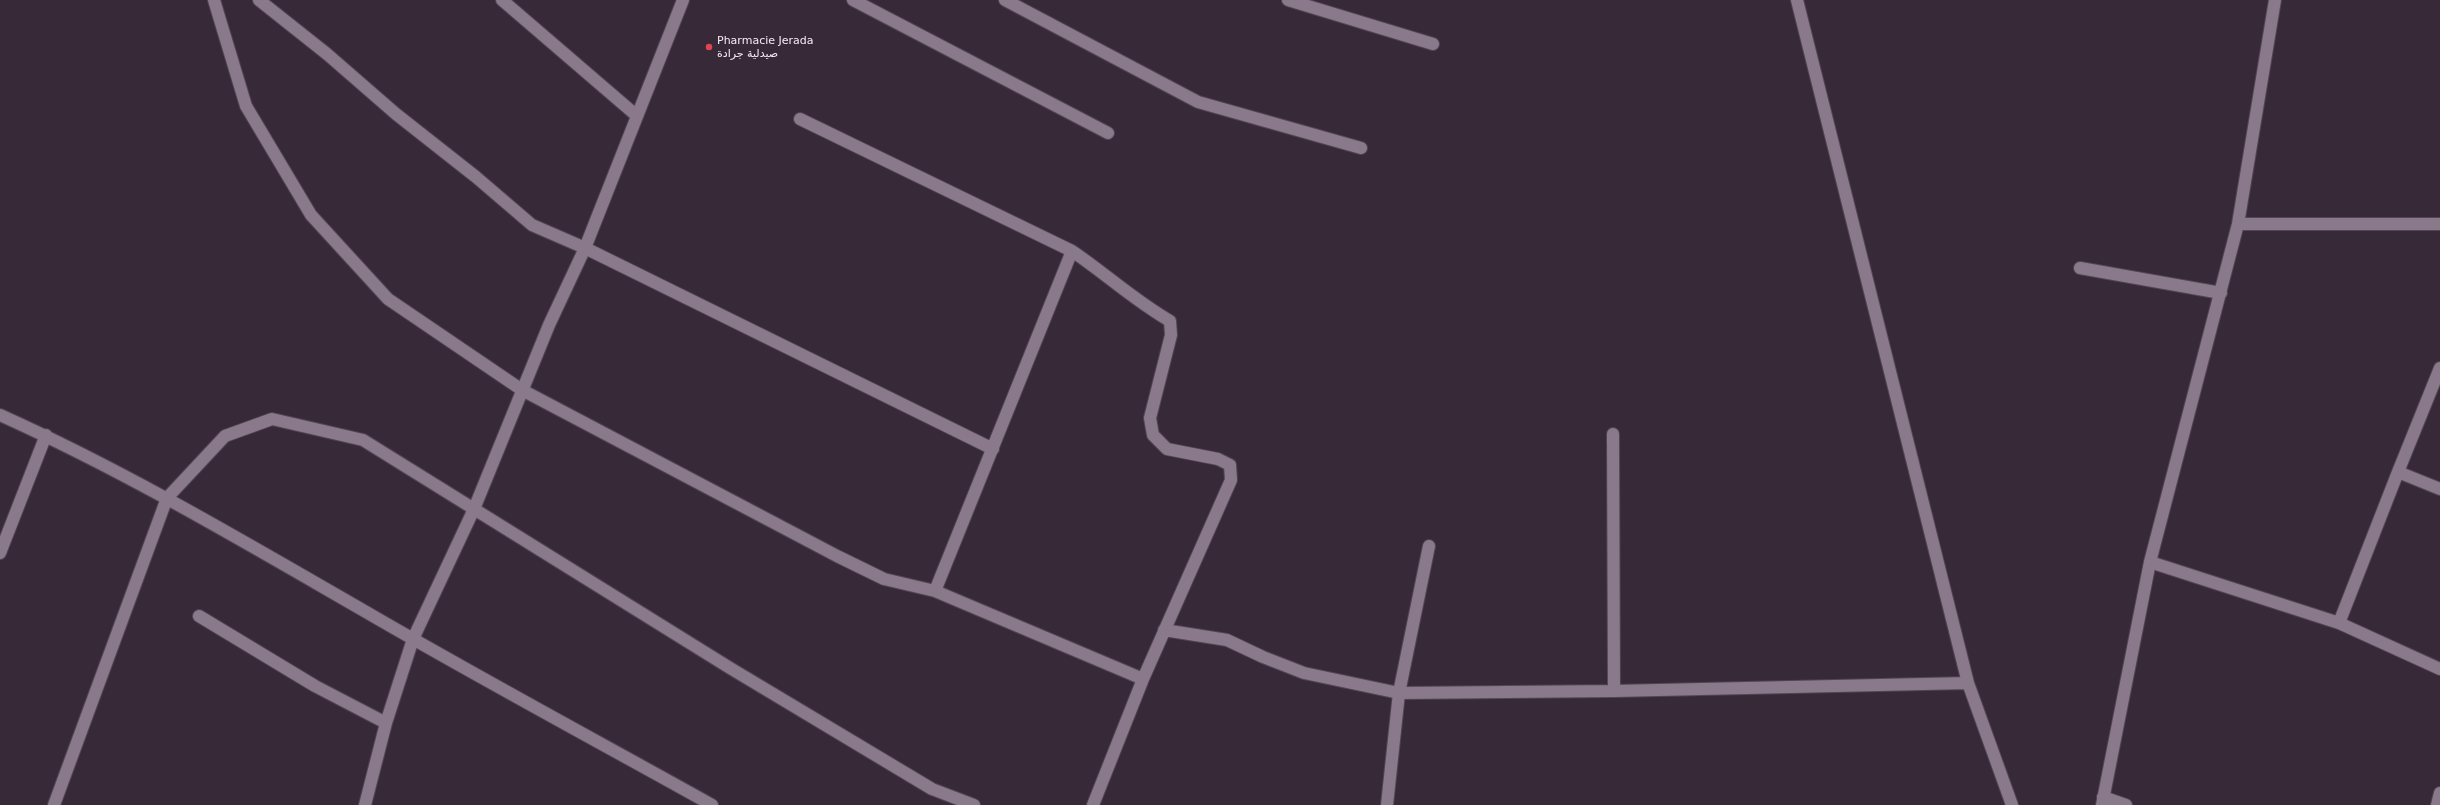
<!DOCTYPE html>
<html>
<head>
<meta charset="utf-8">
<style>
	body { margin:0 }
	canvas { display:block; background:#372938 }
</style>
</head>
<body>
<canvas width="2440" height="805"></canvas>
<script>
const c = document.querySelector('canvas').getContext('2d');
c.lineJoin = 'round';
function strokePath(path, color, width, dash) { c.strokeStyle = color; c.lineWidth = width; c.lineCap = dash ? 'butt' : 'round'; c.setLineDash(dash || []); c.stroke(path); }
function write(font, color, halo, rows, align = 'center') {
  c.font = font + ' "DejaVu Sans",Vazirmatn,sans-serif'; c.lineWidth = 4; c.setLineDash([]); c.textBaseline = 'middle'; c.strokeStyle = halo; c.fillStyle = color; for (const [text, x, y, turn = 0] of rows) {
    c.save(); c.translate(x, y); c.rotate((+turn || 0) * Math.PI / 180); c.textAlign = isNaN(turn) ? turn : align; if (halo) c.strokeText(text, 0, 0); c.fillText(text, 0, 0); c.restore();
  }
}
const minor = new Path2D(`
	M214,0L246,106L311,215L388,299L522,390L837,556L884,579L935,591L1143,679
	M259,0L327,54L396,114L476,177L532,225L585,248L993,449
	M502,0L637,116
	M853,0L1108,133
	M1005,0L1198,102L1361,148
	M1288,0L1433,44
	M1797,0L1968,683L2012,805
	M800,119L1072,251C1106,274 1135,301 1170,321L1171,335L1150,418L1153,435L1167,449L1218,459L1230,465L1231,480L1143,679L1093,805
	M2238,224H2440
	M2080,268L2221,293
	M0,415C129,473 251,546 373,616C485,681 599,742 712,805
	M1613,434L1614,691
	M2398,472L2440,368
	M0,553L46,435
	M2150,562L2339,623L2440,669
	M935,591L1072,251
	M199,616L315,686L386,723
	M2339,623L2398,472L2440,489
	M1164,630L1227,640L1263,657L1304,673L1399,693L1614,691L1968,683
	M2103,797L2126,805
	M54,805L167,498L225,436L272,419L363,440L730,668L932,789L974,805
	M365,805L386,723L413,639L474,509L549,325L585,248L683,0
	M1387,805L1399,693L1429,546
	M2102,805L2150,562L2238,224L2275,0
	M2437,805L2440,793`);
const markers = [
	[709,47,4,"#e0444e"]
];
const poiNames = [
	["Pharmacie Jerada",717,41],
	["صيدلية جرادة",717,54]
];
strokePath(minor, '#514652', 14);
strokePath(minor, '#8a798b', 12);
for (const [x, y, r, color] of markers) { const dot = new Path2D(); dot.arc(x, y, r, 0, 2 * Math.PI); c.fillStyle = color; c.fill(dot); strokePath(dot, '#372938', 1.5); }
write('11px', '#f4eaf4', '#372938', poiNames, 'left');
</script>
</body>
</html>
